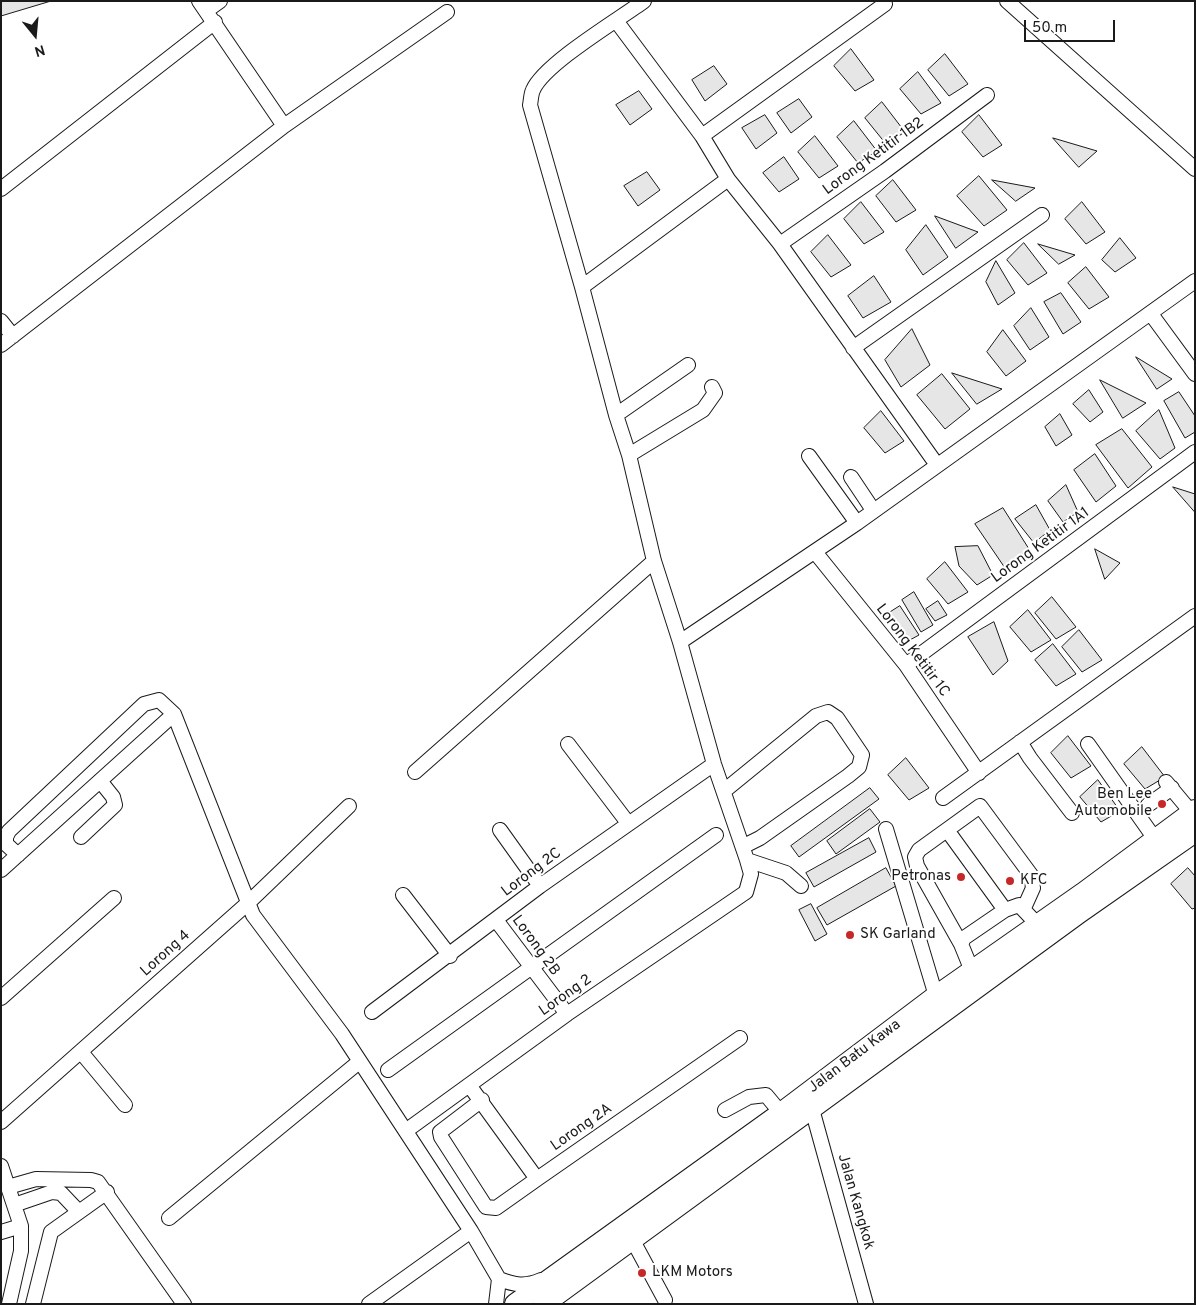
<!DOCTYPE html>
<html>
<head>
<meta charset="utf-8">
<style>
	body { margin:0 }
	#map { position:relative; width:1196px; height:1305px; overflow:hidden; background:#fff; font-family:Overpass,sans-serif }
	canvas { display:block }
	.frame { position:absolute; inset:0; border:2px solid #1a1a1a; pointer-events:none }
	.north { position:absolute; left:10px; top:10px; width:50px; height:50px; -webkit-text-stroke:4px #fff; paint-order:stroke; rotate:163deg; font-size:14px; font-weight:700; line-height:20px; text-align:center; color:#1a1a1a }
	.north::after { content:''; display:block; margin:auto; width:18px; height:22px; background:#1a1a1a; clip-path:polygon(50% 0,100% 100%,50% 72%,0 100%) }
	.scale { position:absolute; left:1024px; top:20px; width:91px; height:22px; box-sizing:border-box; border:2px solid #1a1a1a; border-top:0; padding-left:6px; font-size:15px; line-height:18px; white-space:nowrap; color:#1a1a1a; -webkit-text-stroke:4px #fff; paint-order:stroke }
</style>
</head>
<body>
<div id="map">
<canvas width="1196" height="1305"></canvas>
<div class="frame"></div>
<div class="north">N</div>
<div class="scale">50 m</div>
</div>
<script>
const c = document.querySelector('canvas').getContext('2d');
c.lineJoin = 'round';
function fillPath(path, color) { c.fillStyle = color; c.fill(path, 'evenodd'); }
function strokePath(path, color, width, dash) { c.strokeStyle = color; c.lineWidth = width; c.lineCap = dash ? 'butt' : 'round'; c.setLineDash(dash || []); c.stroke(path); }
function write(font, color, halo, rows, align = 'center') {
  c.font = font + ' Overpass,sans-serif'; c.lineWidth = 4; c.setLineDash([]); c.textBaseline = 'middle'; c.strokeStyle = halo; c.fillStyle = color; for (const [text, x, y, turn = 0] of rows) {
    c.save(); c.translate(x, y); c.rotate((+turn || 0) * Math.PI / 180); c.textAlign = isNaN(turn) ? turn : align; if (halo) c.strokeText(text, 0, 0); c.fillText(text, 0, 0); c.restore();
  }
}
const building = new Path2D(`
	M1,1H51L1,16Z
	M851,49L874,80L855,91L834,66Z
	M945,54L968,84L949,96L928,70Z
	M714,66L727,84L705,101L692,80Z
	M918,72L941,103L921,114L900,89Z
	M639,91L652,109L630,125L616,105Z
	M799,99L812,117L791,133L777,113Z
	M882,102L905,132L886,144L865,118Z
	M765,115L777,133L756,149L742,128Z
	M979,115L1002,145L983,157L962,132Z
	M854,121L877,151L858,163L837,137Z
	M815,136L838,166L819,178L798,152Z
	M1053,138L1097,151L1079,167Z
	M784,157L799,179L779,192L763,173Z
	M647,172L660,190L638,206L624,186Z
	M979,176L1007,210L984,226L957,196Z
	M893,180L916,210L896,222L876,196Z
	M992,180L1035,188L1016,201Z
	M861,202L884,232L864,244L844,219Z
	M1082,202L1105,232L1086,244L1065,219Z
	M935,216L978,232L956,248Z
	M926,225L948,257L923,275L906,250Z
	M828,235L851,265L831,277L811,252Z
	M1120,238L1136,258L1115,272L1102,260Z
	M1024,243L1047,273L1028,285L1007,260Z
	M1038,244L1075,255L1059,264Z
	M996,261L1015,293L998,305L986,282Z
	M1086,267L1109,297L1089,309L1068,283Z
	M874,276L891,302L863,318L848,296Z
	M1061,293L1081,322L1063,334L1044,302Z
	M1031,308L1049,337L1030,350L1014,326Z
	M912,329L930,365L901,387L885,360Z
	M1003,330L1026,361L1006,376L987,352Z
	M1136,357L1172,379L1157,389Z
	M952,373L1002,389L977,404Z
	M942,374L970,409L945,429L917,395Z
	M1100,380L1146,403L1123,418Z
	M1089,390L1103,412L1090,422L1073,404Z
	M1179,392L1195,416V432L1185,438L1164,401Z
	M1159,410L1175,448L1160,459L1136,431Z
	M881,411L904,441L885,453L864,428Z
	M1060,414L1072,435L1056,446L1045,427Z
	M1122,429L1152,467L1128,488L1096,445Z
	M1095,454L1116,486L1096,502L1074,470Z
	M1066,485L1078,512L1063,522L1048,501Z
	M1173,487L1195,494V512Z
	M1036,505L1050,530L1034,543L1015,519Z
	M1003,508L1029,549L1005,568L975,524Z
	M978,546L993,575L977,585L959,566L955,547Z
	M1095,549L1120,563L1105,579Z
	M945,562L968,592L948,604L927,579Z
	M914,592L933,625L921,632L902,600Z
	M1052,597L1076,627L1056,639L1035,613Z
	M938,601L947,615L935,621L926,609Z
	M900,606L919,635L908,641L889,613Z
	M1028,610L1051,640L1031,652L1010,627Z
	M994,622L1008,661L993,675L968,637Z
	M1079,630L1102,660L1082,672L1062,647Z
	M1053,644L1076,674L1056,686L1035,660Z
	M1068,736L1091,766L1071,778L1051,753Z
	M1142,747L1165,777L1145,789L1124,764Z
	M906,758L929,788L909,800L888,775Z
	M1098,780L1120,811L1101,822L1080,797Z
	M870,788L879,799L799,857L791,846Z
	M870,809L880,822L836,854L827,841Z
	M869,838L876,852L814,887L806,873Z
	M886,868L896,886L827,925L817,908Z
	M1188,868L1195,876V908L1192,909L1171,884Z
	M811,904L827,934L815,941L799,910Z`);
const minor = new Path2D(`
	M199,1L284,126
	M1007,1L1195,169
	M206,11L220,1
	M617,22L702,136L728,179L780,244L937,465
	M702,136L885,4
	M1,189L215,22
	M780,244L885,171L987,95
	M582,287L728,179
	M1151,314L1195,374
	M1,321L13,336
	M1,345L284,126L447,12
	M853,348L1042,215
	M616,415L688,365
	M629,455L703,410L715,393L712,387
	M809,456L857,523
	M851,477L873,510
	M815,552L906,665L979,773
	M680,642L857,523L1195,281
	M906,665L1195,452
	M1020,742L1030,758L1072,813
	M568,744L628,823
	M1088,744L1155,839
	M415,772L654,561
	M1166,782L1191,812
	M724,791L816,716L828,712L837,718L862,755L859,767L848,776L760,838L744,846
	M943,798L1195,616
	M1148,805L1172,788
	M886,829L936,996
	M500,830L540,886
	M947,830L1005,910
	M81,837L115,805L113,797L101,782
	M18,855L6,844V837L9,831L144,704L159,700L174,714
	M747,860L786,873L801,886
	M1,870L174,714L253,915L342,1034L471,1231L499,1279L496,1304
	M403,895L450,956
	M496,920L567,1014
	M961,944L917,866L915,857L919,850L980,806L1031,875L1033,888L1024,908
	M972,971L961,944L964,938L1005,910L1019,905L1038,925
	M1,998L114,898
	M372,1012L540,886L714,764
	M81,1052L125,1105
	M388,1070L716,835
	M469,1085L537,1179L740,1038
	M482,1100L440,1132L441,1137L486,1207L496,1208L537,1179
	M812,1109L866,1304
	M725,1110L749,1097L766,1095L781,1113
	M1,1122L248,903L349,806
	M407,1130L567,1014L746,892L751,874L747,860L714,764L680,642L654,561L629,455L616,415L582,287L530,105C531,100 531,94 533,90C544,64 618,20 644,1
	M1,1166L21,1226L1,1232
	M8,1187L36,1179L91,1180L98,1182L184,1304
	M14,1205L52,1192L61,1193L79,1212
	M169,1218L359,1062
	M632,1239L665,1300
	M499,1279C515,1285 525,1287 541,1280
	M9,1304L21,1251V1226
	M33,1304L51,1232L107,1192
	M369,1304L471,1231`);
const highway = new Path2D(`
	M515,1304L781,1113L936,996L1083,893L1195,810
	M544,1304L1079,913L1195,832`);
const markers = [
	[1162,804,5,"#c62828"],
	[961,877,5,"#c62828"],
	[1010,881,5,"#c62828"],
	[850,935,5,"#c62828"],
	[642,1273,5,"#c62828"]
];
const streetNames = [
	["Lorong Ketitir 1B2",874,157,-36],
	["Lorong Ketitir 1A1",1041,546,-36],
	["Lorong Ketitir 1C",912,651,53],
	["Lorong 2C",532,873,-37],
	["Lorong 2B",535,946,54],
	["Lorong 4",166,954,-42],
	["Lorong 2",566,996,-35],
	["Jalan Batu Kawa",855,1057,-37],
	["Lorong 2A",582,1128,-35],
	["Jalan Kangkok",855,1202,74]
];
const poiNames = [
	["Ben Lee",1152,795,"right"],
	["Automobile",1152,812,"right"],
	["Petronas",951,877,"right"],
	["KFC",1020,881],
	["SK Garland",860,935],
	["LKM Motors",652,1273]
];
fillPath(building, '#e6e6e6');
strokePath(building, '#1a1a1a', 1);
strokePath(minor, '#1a1a1a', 16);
strokePath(highway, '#1a1a1a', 22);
strokePath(minor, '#fff', 14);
strokePath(highway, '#fff', 20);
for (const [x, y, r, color] of markers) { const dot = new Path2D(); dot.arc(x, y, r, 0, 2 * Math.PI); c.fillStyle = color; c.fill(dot); strokePath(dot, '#fff', 2); }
write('15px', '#1a1a1a', '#fff', streetNames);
write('15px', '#1a1a1a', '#fff', poiNames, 'left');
</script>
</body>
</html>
